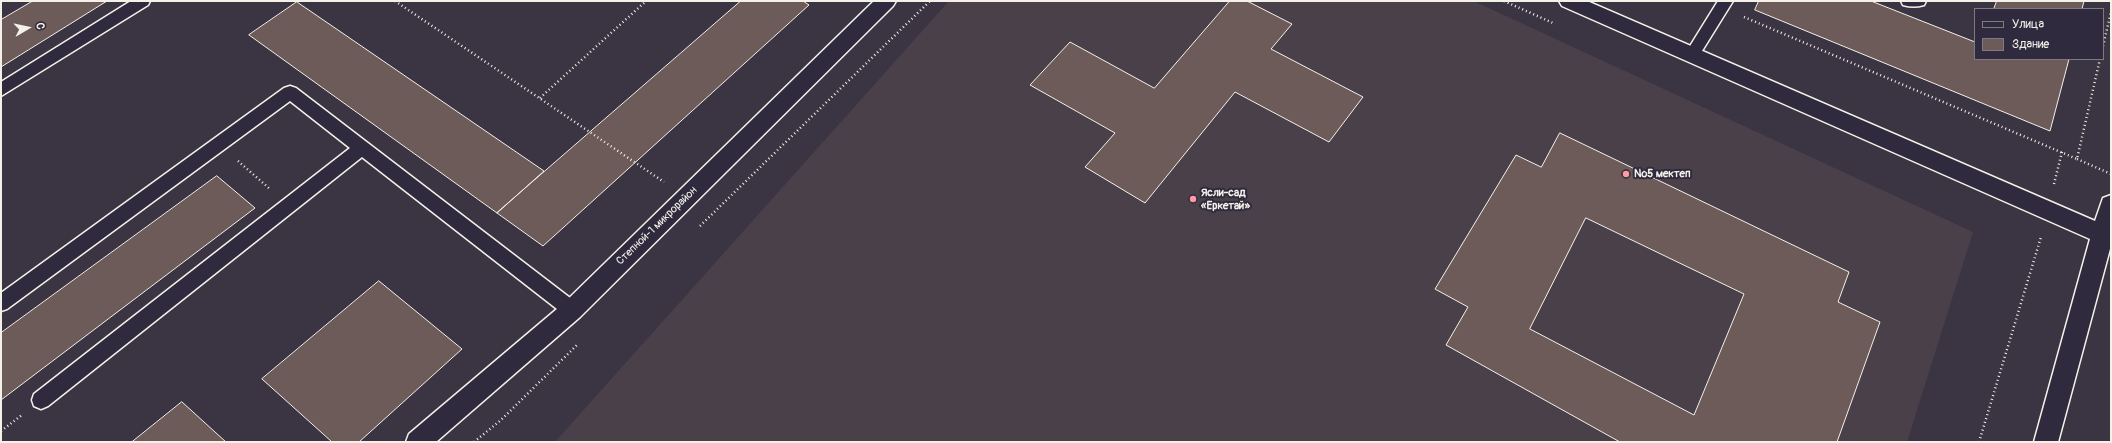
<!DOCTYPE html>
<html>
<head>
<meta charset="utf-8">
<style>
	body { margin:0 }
	#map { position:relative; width:2112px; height:443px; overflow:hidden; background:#3b3443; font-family:Pangolin,sans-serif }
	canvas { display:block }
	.frame { position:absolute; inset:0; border:2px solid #f4f1e8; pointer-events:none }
	.legend { position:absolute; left:1974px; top:8px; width:130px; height:52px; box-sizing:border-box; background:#2f2a3d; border:1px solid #7e7a81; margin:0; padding:5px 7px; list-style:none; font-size:12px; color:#f4f1e8 }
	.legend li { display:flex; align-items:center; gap:8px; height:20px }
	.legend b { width:20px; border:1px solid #7e7a81 }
	.north { position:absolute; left:8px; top:8px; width:40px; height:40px; -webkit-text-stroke:3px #2f2a3d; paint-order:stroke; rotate:81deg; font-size:11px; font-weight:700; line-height:16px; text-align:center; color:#f4f1e8 }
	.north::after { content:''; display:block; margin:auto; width:14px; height:18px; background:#f4f1e8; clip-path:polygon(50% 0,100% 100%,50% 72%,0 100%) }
</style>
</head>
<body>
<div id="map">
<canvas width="2112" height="443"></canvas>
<div class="frame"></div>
<ul class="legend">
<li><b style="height:5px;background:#2f2a3d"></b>Улица</li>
<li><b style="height:11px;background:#6c5b59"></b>Здание</li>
</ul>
<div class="north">С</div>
</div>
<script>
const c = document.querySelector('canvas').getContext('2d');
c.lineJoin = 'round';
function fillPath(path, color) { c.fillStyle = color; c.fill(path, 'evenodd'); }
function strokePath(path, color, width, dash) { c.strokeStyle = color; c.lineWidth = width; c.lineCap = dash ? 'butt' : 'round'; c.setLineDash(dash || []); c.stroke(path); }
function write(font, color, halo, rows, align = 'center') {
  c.font = font + ' Pangolin,sans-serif'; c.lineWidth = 4; c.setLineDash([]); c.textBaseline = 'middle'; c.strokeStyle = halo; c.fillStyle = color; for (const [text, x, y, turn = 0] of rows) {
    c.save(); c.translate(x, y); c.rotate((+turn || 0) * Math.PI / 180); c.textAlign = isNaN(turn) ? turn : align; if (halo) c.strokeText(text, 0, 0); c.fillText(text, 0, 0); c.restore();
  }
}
const built = new Path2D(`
	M949,1H1473L1493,10L1973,232L1907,442H555Z`);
const building = new Path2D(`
	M33,1H107L1,67V20Z
	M741,1H803L809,5L543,246L497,213Z
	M1230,1H1247L1292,24L1271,49L1363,97L1329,142L1235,92L1145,203L1085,167L1115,133L1030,85L1070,42L1154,88Z
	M1759,1H1871L1975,42V59H2069L2050,131L1755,10Z
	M1997,1H2084L2082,9H1994Z
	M297,2L544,171L497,213L249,35Z
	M1560,133L1849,272L1838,302L1880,322L1837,442H1620L1446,345L1468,307L1435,289L1516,155L1541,167ZM1586,218L1744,294L1694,415L1530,329Z
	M217,176L255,208L1,400V333Z
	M379,281L462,349L359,442H332L262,379Z
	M182,402L226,442H132Z`);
const path = new Path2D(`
	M395,1L664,182
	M1504,1L1553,23
	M1744,17L2077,159L2100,59
	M2103,46L2111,12
	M540,98L646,1
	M2077,159L2111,174
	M238,161L270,189
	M2054,184L2062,152
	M700,226L930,1
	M1,431L22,415
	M474,442L501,420L577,345
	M1979,442L2041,237`);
const service = new Path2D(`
	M131,1H150L148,5L1,96V82Z
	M1718,1H1733L1697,59L1692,61L1687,59L1684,55L1687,51Z
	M1901,1H1926L1924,5C1917,7 1910,7 1903,5Z
	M290,86L296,88L578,304L581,310L578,316L572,318L566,316L362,157L48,406L41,409L34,406L32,400L34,394L350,148L290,101L7,309L1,311V293L284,88Z`);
const minor = new Path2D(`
	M874,1H896L893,6L580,317L436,442H406L409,434L564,303Z`);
const tertiary = new Path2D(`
	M1559,1H1587L2095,221L2103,198L2111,195V245L2058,442H2034L2090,239L1562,6Z`);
const markers = [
	[1626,174,4,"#ff9aa2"],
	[1193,199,4,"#ff9aa2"]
];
const poiNames = [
	["№5 мектеп",1634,174],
	["Ясли-сад",1201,193],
	["«Еркетай»",1201,206]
];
const streetNames = [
	["Степной-1 микрорайон",657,226,-44]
];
fillPath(built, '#4a404a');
fillPath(building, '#6c5b59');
strokePath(building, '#f4f1e8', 1);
strokePath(service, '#f4f1e8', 3);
strokePath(minor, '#f4f1e8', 3);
strokePath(tertiary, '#f4f1e8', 3);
strokePath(path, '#f4f1e8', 2.5, [1, 3]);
fillPath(service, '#2f2a3d');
fillPath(minor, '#2f2a3d');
fillPath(tertiary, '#2f2a3d');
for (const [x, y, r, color] of markers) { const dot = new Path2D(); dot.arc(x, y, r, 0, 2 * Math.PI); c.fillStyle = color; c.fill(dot); strokePath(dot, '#2f2a3d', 1.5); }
write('bold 11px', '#f4f1e8', '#2f2a3d', poiNames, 'left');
write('11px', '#f4f1e8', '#2f2a3d', streetNames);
</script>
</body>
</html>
